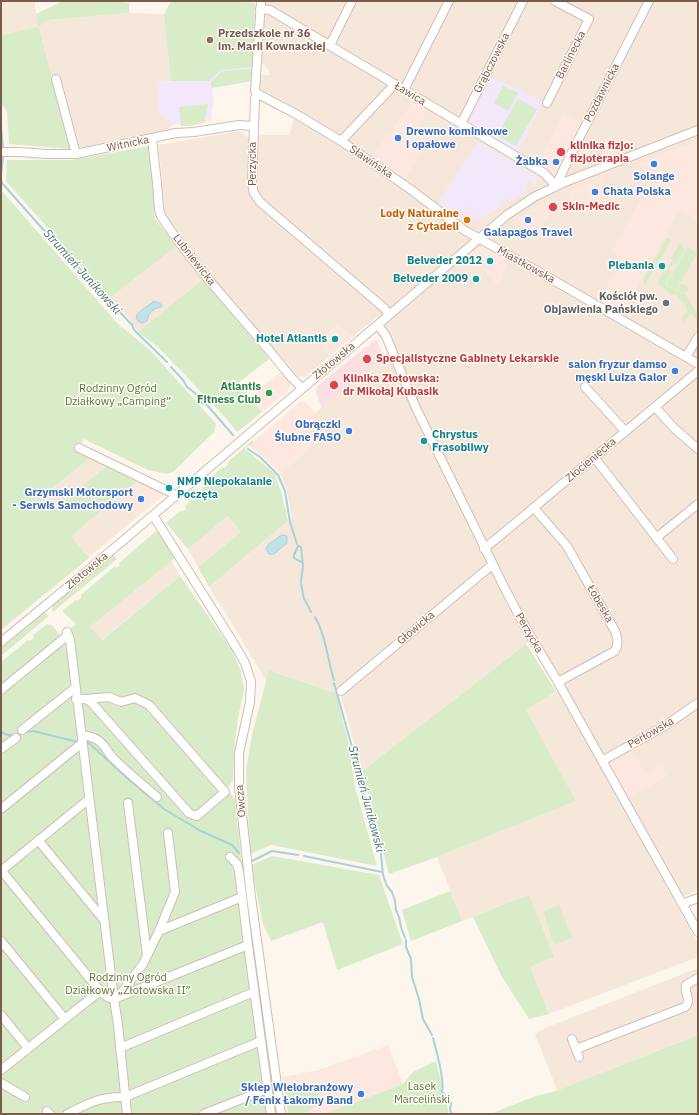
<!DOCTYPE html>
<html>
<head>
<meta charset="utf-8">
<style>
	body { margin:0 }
	#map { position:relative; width:699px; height:1115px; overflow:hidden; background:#fdf6ec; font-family:"IBM Plex Sans",sans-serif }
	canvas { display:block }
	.frame { position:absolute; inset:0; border:2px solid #7a5c4d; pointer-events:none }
</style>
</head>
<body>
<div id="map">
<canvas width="699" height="1115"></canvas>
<div class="frame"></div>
</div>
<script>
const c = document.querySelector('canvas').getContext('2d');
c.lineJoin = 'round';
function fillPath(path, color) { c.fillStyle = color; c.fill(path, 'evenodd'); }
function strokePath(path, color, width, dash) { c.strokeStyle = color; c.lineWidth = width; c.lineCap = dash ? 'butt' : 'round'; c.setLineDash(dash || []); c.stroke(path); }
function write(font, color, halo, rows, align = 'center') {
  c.font = font + ' "IBM Plex Sans",sans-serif'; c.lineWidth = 3; c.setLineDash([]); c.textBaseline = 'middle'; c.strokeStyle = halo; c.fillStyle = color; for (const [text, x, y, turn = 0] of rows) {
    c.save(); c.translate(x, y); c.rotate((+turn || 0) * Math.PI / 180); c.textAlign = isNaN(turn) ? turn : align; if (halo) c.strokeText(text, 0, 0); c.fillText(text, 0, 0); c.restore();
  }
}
const residential = new Path2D(`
	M1,1H34L39,27L48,20L129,13L164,14L171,81L157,82L159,109L161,114L174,124L162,134L70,149L39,27L1,35Z
	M264,1H698V890L674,900L698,943V957L549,1014L530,967L553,957L529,894L462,921L437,857L576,801L525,710L565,685L536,636L362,771L341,696L335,690L331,692L270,670L266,681L233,625L209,587L292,518L287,491L280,473L323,437L315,413L387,354L395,345L389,331L378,316L352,337L338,325L318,341L330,356L305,377L298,376L277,351L269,359L203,279L138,332L127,316L110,298L183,239L165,215L161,168L158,145L241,131L247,137L257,135H289L297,108L259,88L260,75H269V71L264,64H261Z
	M91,457L108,465L51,511L40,498Z
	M120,496L137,517L88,558L71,536Z
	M228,516L241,532L198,567L188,549Z
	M171,560L180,576L101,640L90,627Z
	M698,968V1035L557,1090L535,1034L545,1028Z`);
const commercial = new Path2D(`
	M413,102L427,111L414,131L429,140L405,179L372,155Z
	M563,114L582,123L557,170L552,172L538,164Z
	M612,136L618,152L604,158L597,142Z
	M698,141V220L679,210L638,285L626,311L622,316L599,302L622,257L612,251L649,185L641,163Z
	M603,177L605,182L603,183L601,188L606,200L585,208L582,206L580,209L572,211L570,191Z
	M557,197L559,213L550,214L543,222L529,229L513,220L516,217Z
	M479,246L485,248L509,260L497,285L470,254Z
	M338,325L352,337L330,356L318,341Z
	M281,372L290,383L289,390L262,412L250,397Z
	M300,402H306L315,413L324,436L280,473L263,457L249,446Z
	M139,480L163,492L164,495L137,517L120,496Z
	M633,752L646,774L661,765L667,776L629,798L610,765Z
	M388,1045L403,1084L324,1114H288L282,1077L319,1070Z`);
const education = new Path2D(`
	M255,6L252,81L212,88L214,103L211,113L212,120L191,126L174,124L161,114L159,109L157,82L171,81L164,14Z
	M491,76L543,102L518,152L472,124L470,118Z
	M478,142L537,176L536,185L534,186L530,181L525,184L528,190L509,202L507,199L502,202L504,205L476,221L466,212L458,220L437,204Z`);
const medical = new Path2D(`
	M375,340H377L381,352H383L386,355L322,408L316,393L317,386Z`);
const green = new Path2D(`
	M63,1H110L129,3V13L48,20L39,27L70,149L9,144L7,112L1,103V35L38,27L36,14Z
	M171,1H223L255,3L252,67L221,70L209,81H171L164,14Z
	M252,69V81L212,88L211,86V82L222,71Z
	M503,86L518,93L508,111L494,103Z
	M518,99L537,109L516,146L497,136Z
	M208,104C207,111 205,115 205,122L191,126H181L179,107Z
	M149,146L152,168L155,219L176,246L110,298L6,181L7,160H72Z
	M1,190L117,323L150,350L216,424L214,432L173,472L167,474L148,470L84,439L77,450L91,457L40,498L51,511L108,465L139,480L71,536L89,558L1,630Z
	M667,238L671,240L645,285L643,280Z
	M680,243L682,245V247L686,249L677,264L673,263L669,270L672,271L665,284L677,291L681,283L687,286L689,290L688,291L684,292L696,312H698L697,319L695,317L689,313V316L685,320L687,323L681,319C695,307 682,306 677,295H671L669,292L659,285L658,281L663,272L666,271L672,261L671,258Z
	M688,247L693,250L697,254L692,263L687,260L691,264L681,282L676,280L680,283L676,290L666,284L670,277L675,279L671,276L682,258L686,260L682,257Z
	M203,279L269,359L238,383L262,412L237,432L225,417L159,348L138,332Z
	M252,441L254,442L245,449L274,473L281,491L288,521L209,587L198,567L241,532L228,516L188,549L166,523L180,511L182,512L186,509L185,506C199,494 208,479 222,467L224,468L228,465V462Z
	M159,530L176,557L90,627L102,640L180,576L231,649L241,671L244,689L238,718L234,753L233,781L227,788L235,800L251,949L275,1114H1V662L28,640L30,641L34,638L33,635L47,624L52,625L61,637L76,624L62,611L76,600L77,601L81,598V595L114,567L116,568L120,565L119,563L156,531L157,532Z
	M113,554L117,559L53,612L52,610V605Z
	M45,613L49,616L1,656V646L40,614Z
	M526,644L556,691L526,710L576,801L437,857L389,874L362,771Z
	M269,670L331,692L335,690L348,741L355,787L377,866L271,845L250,854L246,769L252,735Z
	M272,856L379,875L403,944L337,970L323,922L271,941L263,924L251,865Z
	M450,891L462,921L411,941L402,910Z
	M529,894L554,957L530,967L549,1014L529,1019L502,977L473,917Z
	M559,905L572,938L554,945L543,911Z
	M698,1035V1114H490L533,1097L555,1091Z
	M436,1061L449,1114H324L403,1084L413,1072Z
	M304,1084C328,1082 321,1108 304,1113C299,1115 293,1114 288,1114L285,1089L290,1086Z`);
const water = new Path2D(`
	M153,302H158L162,305L161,307C152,309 149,312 147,321L142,323L138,321L136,317C138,311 148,306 153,302Z
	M282,535L287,536V543L274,554H269L266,549L268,545Z`);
const stream = new Path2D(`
	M1,125L3,148
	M1,176L3,157
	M1,179L2,183L40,226L132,325L134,330L167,362
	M171,367L183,380L187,387L195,393L202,403L207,405L233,435
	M248,449L260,457L278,475L285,491L290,522L297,544
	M294,555L298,546L301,547L303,566L301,581
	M294,556V558L303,563
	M301,583L304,599
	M305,600L311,612
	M315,617C326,636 327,658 334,680
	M334,683L359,772L361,790L366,799V806L372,817L374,826L373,834L374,838L380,844L383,875L387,886L392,892L395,901L396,910L399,917L401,927L405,938
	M1,732L8,735H15
	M19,735L25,732L33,731L78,742
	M86,742L90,744L125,776
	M126,777L164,809L199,830L232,845L239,853
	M304,856L382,872
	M252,861L272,851L298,855
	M406,940V947L411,959L412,977L419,999L423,1019L432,1035
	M433,1038C436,1049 445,1082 442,1092L451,1103L450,1110L452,1114`);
const minor = new Path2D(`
	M261,1L255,91L258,94L255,98L252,184L254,193L260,202L356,284L384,308L389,315
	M260,9L270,10L544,173L556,186
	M330,45L352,1
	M56,79L76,154
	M404,90L449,1
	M258,94L296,114L341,141L410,189L464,230L541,273L698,364
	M547,103L589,19L555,1
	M461,124L523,1
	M152,139L157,183L159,209L161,216C198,273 248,322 290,376L302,388
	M341,141L395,84
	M1,152H19L47,154H76L176,133L194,132L239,125L253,126
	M556,186L567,162L649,1
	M378,325L386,336L416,408L506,591L527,630L558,682L698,932
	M686,357L698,337
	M585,387L625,431
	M655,407L674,428L698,449
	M79,448L172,493L175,496
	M594,457L673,559
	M534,508L567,546L615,631C618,638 619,644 615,651L558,682
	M153,515L234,644L245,663L251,681L250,702L239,753V787L251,897L281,1114
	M656,538L698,504
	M484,549L698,371
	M67,632L70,640L114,999L118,1025L127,1114
	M1,642L86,572L507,215L534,197L565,182L698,130
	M1,690L68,635
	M341,691L492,565
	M76,699H85L91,702L189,813L193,815L197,816L225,792L149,705L135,698L121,702L109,697L85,699
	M22,730L75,688
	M82,735C88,736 94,737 99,741C105,745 108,753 113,758C127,772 142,784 157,797
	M1,749L16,738
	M602,761L666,725L698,703
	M128,803L147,955
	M1,809L82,743
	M38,840L104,920
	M230,857L237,864L239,871L248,945L271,1114
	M1,870L100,991L107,997L114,999L248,945
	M1,871L89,799
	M682,904L698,898
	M159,931L242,897
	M1,941L65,1019
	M117,996L122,992L143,964L159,931L175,892L168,833
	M1,1015L28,1048
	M572,1039L579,1057
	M120,1048L254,992
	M576,1049L685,1007C692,1000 684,993 686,985L698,978
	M1,1070L100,991
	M1,1083L25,1097
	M47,1111L50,1114
	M67,1114C87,1104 101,1096 125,1097L261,1041
	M204,1114L267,1089`);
const markers = [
	[210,40,4,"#8d6e63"],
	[398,138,4,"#3f7fe0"],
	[561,152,5,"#e0444e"],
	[556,162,4,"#3f7fe0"],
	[654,164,4,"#3f7fe0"],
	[595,192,4,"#3f7fe0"],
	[553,207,5,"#e0444e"],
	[467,220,4,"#e8710a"],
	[528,220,4,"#3f7fe0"],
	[490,261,4,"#0f9aa8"],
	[662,266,4,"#0f9aa8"],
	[476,279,4,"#0f9aa8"],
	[666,303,4,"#6b7280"],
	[335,339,4,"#0f9aa8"],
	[367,359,5,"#e0444e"],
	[675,371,4,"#3f7fe0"],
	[334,385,5,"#e0444e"],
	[269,393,4,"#2e9e5b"],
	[349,431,4,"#3f7fe0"],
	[424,441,4,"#0f9aa8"],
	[169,488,4,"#0f9aa8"],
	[141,499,4,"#3f7fe0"],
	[361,1094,4,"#3f7fe0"]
];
const educationNames = [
	["Przedszkole nr 36",218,34],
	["im. Marii Kownackiej",218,47]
];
const streetNames = [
	["Barlinecka",571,55,-63],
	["Grąbczowska",492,63,-63],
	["Pozdawnicka",602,93,-63],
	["Ławica",410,94,31],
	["Witnicka",128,144,-12],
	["Sławińska",371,162,34],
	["Perzycka",253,164,-90],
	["Lubniewicka",194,260,52],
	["Miastkowska",526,265,29],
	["Złotowska",334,361,-40],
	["Złocieniecka",591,460,-40],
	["Złotowska",87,571,-40],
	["Łobeska",600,604,60],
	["Głowicka",416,628,-40],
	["Perzycka",529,633,60],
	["Perłowska",651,733,-30],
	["Owcza",241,801,-95]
];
const shopNames = [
	["Drewno kominkowe",406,132,"left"],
	["i opałowe",406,145,"left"],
	["Żabka",548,162],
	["Solange",654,177,"center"],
	["Chata Polska",603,192,"left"],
	["Galapagos Travel",528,233,"center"],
	["salon fryzur damso",667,365],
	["męski Luiza Galor",667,378],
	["Obrączki",341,425],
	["Ślubne FASO",341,438],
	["Grzymski Motorsport",133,493],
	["- Serwis Samochodowy",133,506],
	["Sklep Wielobranżowy",353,1088],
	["/ Fenix Łakomy Band",353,1101]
];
const healthNames = [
	["klinika fizjo:",570,146],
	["fizjoterapia",570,159],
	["Skin-Medic",562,207],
	["Specjalistyczne Gabinety Lekarskie",376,359],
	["Klinika Złotowska:",343,379],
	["dr Mikołaj Kubasik",343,392]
];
const foodNames = [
	["Lody Naturalne",459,214],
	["z Cytadeli",459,227]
];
const cultureNames = [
	["Belveder 2012",482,261],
	["Plebania",654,266],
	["Belveder 2009",468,279],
	["Hotel Atlantis",327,339],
	["Chrystus",432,435,"left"],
	["Frasobliwy",432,448,"left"],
	["NMP Niepokalanie",177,482,"left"],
	["Poczęta",177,495,"left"]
];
const worshipNames = [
	["Kościół pw.",658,297],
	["Objawienia Pańskiego",658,310]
];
const leisureNames = [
	["Atlantis",261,387],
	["Fitness Club",261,400]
];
const parkNames = [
	["Rodzinny Ogród",118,389],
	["Działkowy „Camping”",118,402],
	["Rodzinny Ogród",128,978],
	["Działkowy „Złotowska II”",128,991],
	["Lasek",422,1087],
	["Marceliński",422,1100]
];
const waterNames = [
	["Strumień Junikowski",82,272,48],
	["Strumień Junikowski",366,799,75]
];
fillPath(residential, '#f5e8da');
fillPath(commercial, '#fde8e0');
fillPath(education, '#f3e8fa');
fillPath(medical, '#fbdfe3');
fillPath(green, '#d8ecc9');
fillPath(water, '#bfe3e8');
strokePath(water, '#a5d3da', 1);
strokePath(stream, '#a5d3da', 2);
strokePath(minor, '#d1beb0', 10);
strokePath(minor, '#fff', 8);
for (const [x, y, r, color] of markers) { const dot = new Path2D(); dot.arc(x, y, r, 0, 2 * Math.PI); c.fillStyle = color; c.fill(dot); strokePath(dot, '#fffaf3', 1.5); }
write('bold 11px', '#785e54', '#fffaf3', educationNames, 'left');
write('11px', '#7a5c4d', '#fffaf3', streetNames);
write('bold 11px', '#366cbe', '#fffaf3', shopNames, 'right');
write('bold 11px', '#be3a42', '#fffaf3', healthNames, 'left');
write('bold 11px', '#c56008', '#fffaf3', foodNames, 'right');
write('bold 11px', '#0d838f', '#fffaf3', cultureNames, 'right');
write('bold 11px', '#5b616d', '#fffaf3', worshipNames, 'right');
write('bold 11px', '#27864d', '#fffaf3', leisureNames, 'right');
write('11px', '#537a41', '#fffaf3', parkNames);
write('italic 12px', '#437c86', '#fffaf3', waterNames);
</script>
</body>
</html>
